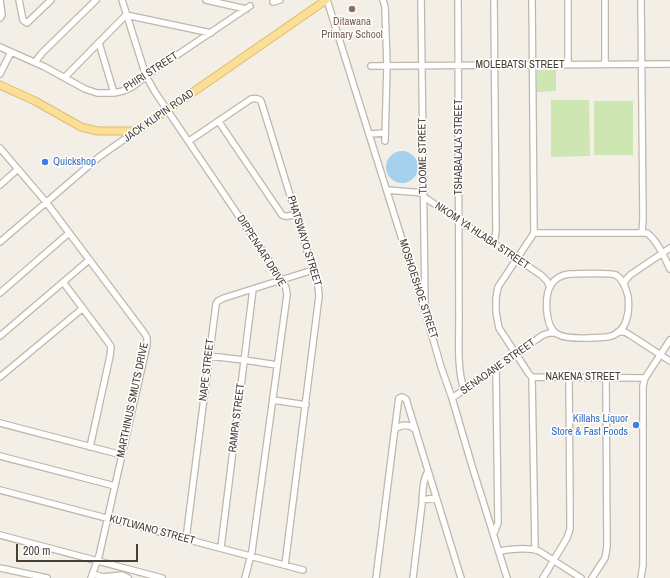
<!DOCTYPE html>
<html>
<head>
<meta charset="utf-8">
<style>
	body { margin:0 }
	#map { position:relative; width:670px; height:578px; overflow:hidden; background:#f3efe7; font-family:"Archivo Narrow",sans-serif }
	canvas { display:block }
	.scale { position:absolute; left:16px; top:544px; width:122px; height:18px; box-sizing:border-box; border:2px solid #464036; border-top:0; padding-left:5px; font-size:12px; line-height:14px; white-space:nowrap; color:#464036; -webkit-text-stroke:3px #fff; paint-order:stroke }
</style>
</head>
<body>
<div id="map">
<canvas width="670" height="578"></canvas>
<div class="scale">200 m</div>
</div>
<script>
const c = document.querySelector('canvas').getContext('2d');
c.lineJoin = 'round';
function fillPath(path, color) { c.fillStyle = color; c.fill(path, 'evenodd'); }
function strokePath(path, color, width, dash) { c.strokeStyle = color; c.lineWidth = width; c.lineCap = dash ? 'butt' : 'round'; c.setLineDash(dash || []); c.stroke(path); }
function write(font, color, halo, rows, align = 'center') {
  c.font = font + ' "Archivo Narrow",sans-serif'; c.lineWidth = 3; c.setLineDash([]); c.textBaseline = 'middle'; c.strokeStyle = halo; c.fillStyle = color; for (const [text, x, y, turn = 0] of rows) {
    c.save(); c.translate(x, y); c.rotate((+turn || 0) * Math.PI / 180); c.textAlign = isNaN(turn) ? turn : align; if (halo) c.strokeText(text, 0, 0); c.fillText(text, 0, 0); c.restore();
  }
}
const green = new Path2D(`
	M537,70H556V91L537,92Z
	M551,100H589L590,156L551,157Z
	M594,101H633V155H594Z`);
const water = new Path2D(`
	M386 167a16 16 0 1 1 32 0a16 16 0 1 1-32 0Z`);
const minor = new Path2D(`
	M19,0L23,20L27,23L51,0
	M122,0L146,76L155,92L282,280L286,288L287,295L252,551L245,578
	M206,0L246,9
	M327,0L410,265L425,311L441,367L452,398L472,466L507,578
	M383,0L385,7L387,65L385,141
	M421,0L425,305
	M458,0L459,319C459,342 457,368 464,390
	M532,0L534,233
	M568,0V64
	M605,0V64
	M641,0L643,218L642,233
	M273,2L280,0
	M0,18L2,15L0,0
	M99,43L114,93
	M0,47L45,67L85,89L97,93H114L123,91L132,87L146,76L250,6
	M35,62L42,53L96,0
	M371,66L670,64
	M0,74L11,52
	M65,77L126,15L211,33
	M219,122L282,215C287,218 292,215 296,214
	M369,134L385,133
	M189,141L251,99C255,98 258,98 261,101L318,286L319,296L285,565
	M0,148L46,202L145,334L147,338V345L99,556L91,578
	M0,185L18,169
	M387,190L424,193
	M424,197L541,275L547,281L550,287
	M534,233L498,287L496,298V312L499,328L529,374L532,377L645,378
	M534,233H647C657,240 665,258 670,269
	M0,242L99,157L136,131
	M494,243L496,231L494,0
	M569,274C578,274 609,272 616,275C623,279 626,288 628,296C630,313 627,334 607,337C595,338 567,340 557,334C545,327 544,296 551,285C555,278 562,275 569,274Z
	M63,282L108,342L111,347L110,356L90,447
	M624,285L625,281L630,275L670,248
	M0,293L69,233
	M618,332H625L630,335L670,361
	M0,336L89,260
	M209,356L244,360L277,365
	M0,377L83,308
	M532,377L535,549
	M452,398L543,335L549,333H555
	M273,400L306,405
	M0,423L122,455
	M395,429C402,424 408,424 415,429
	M0,456L115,486
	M0,490L303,570
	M422,500L436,498
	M494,533L498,523L496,368
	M0,535L162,578
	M186,539L216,304L218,301L224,298L313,270
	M221,547L253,289
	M500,551C512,549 527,547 539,551L581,578
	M0,568L47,578
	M93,574L103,577L122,575L128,578
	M376,578L398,404L399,398L402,397L406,399L461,578
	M413,578C416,553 419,529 422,504C423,492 422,482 428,471
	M543,578L567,538L570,529V509L569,377
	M592,578L605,558L607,547L606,378
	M641,578L643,565V386L645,378L670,340`);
const major = new Path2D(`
	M0,85L35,101L81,127L98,131H137L326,0`);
const markers = [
	[352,9,4,"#8d6e63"],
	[45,162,4,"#3f7fe0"],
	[636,425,4,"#3f7fe0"]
];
const educationNames = [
	["Ditawana",352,22],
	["Primary School",352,35]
];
const streetNames = [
	["MOLEBATSI STREET",520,65],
	["PHIRI STREET",151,72,-33],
	["JACK KLIPIN ROAD",159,116,-35],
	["TSHABALALA STREET",459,147,-90],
	["TLOOME STREET",423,156,-91],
	["NKOM YA HLABA STREET",482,236,34],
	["PHATSWAYO STREET",304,241,73],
	["DIPPENAAR DRIVE",261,251,58],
	["MOSHOESHOE STREET",418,289,72],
	["SENAOANE STREET",498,367,-35],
	["NAPE STREET",207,370,-83],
	["NAKENA STREET",583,377],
	["MARTHINUS SMUTS DRIVE",133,400,-78],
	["RAMPA STREET",237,418,-83],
	["KUTLWANO STREET",152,530,15]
];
const shopNames = [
	["Quickshop",53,162],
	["Killahs Liquor",628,419,"right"],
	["Store & Fast Foods",628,432,"right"]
];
fillPath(green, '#cee6b1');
fillPath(water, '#a5d0ee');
strokePath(minor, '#beb7aa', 8);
strokePath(major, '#e0bc68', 9);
strokePath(minor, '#fff', 5.5);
strokePath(major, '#fbdf98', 7);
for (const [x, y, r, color] of markers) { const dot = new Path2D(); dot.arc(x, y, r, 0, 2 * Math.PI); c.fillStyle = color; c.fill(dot); strokePath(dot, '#fff', 1.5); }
write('11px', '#785e54', '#fff', educationNames);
write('11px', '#464036', '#fff', streetNames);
write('11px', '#366cbe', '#fff', shopNames, 'left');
</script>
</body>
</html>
